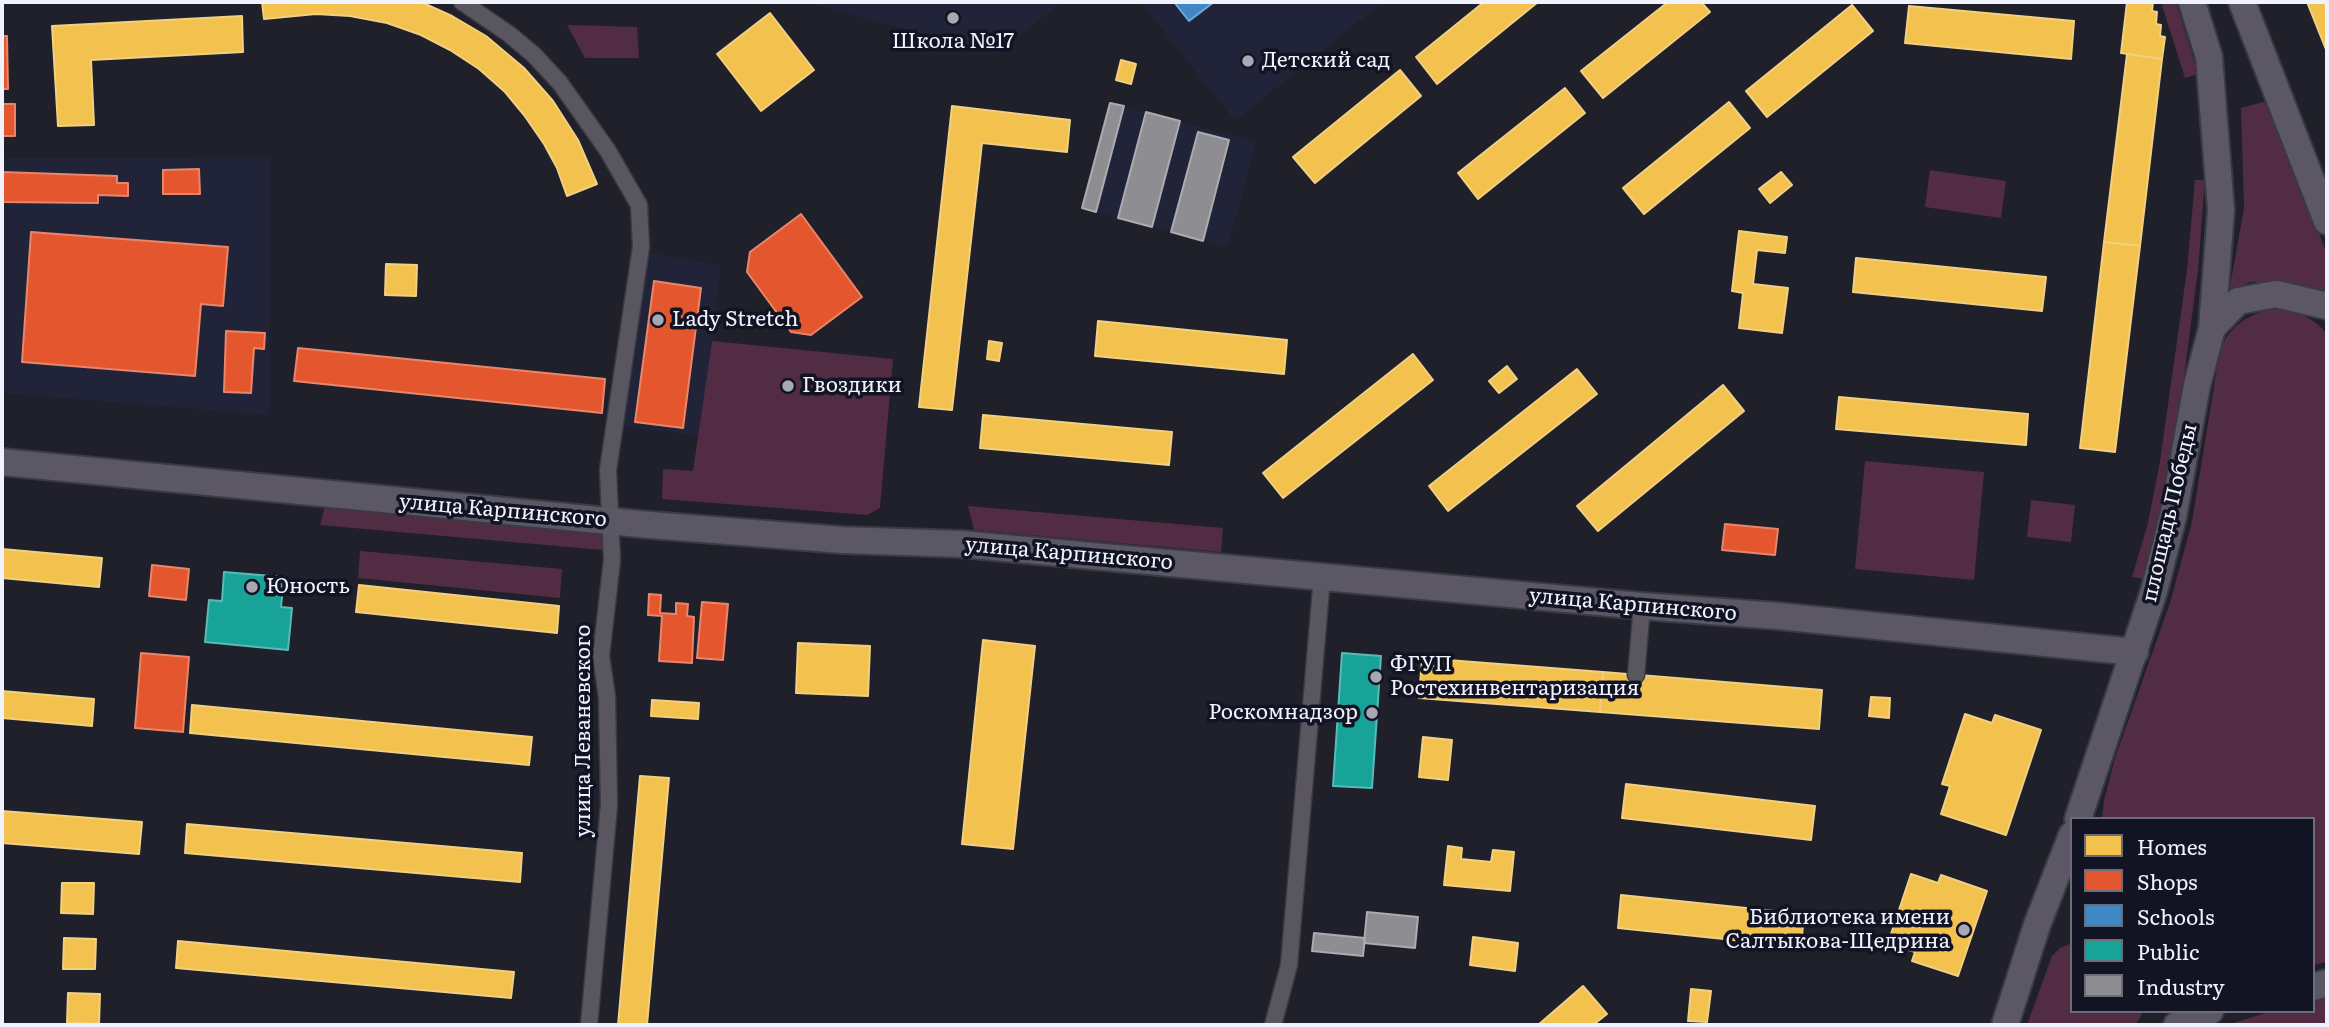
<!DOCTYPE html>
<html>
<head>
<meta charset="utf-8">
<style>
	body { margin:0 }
	#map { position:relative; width:2329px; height:1027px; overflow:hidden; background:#1f202a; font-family:Literata,serif }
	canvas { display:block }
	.frame { position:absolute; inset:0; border:4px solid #f0f2fe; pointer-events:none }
	.legend { position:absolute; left:2070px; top:817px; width:245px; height:196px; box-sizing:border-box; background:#121424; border:2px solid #6b6d7b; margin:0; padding:9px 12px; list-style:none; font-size:21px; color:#f0f2fe }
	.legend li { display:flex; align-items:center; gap:14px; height:35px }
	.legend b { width:35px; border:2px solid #6b6d7b }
</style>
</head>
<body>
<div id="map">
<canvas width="2329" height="1027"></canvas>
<div class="frame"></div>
<ul class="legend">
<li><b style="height:19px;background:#f2c14e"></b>Homes</li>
<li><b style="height:19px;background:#e4572e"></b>Shops</li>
<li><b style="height:19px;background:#3f88c5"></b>Schools</li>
<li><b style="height:19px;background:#17a398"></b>Public</li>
<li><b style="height:19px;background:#8d8d92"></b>Industry</li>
</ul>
</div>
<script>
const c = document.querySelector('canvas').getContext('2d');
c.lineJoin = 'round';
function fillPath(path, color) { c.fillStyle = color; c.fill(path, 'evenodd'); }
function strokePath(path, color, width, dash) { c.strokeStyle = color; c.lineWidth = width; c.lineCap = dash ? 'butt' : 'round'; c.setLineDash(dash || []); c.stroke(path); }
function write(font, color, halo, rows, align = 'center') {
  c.font = font + ' Literata,serif'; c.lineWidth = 7; c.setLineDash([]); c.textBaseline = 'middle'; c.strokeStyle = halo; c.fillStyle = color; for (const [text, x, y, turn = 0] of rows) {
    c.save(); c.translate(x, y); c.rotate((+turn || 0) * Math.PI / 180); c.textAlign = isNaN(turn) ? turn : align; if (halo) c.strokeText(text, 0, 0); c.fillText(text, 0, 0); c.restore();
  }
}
const built = new Path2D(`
	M805,2H1062L996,54Z
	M1140,2H1383L1235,121Z
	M1110,103L1256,142L1228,247L1082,208Z
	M271,157L269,415L2,393V158Z
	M634,250L721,265L699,436L605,424Z`);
const green = new Path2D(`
	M2161,2H2176L2198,74L2185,78Z
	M567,25L637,27L639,58H585Z
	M2267,101L2327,254V297L2286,283L2250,282L2229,292L2244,208L2241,108Z
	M1930,170L2006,181L2001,218L1925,207Z
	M2195,180H2205L2198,270L2173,461L2162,523L2145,579L2132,577L2148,523L2160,461L2187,270Z
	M2276,309C2298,311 2313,317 2327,334V962L2313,965V819H2102L2104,800L2115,758L2170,603L2192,522L2220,349C2231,325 2250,312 2276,309Z
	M712,341L893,359L880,508L867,515L662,499L663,469L693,471Z
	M1865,461L1984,472L1974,580L1855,569Z
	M2031,500L2075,505L2071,542L2027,537Z
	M325,506L602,532V550L320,525Z
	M968,506L1223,528L1221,552L974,530Z
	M360,551L562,569L560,598L358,578Z
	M2072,943V1011H2142L2141,1016L2135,1025H2027L2052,956L2060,948Z
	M2327,997V1025H2227L2272,1011H2313V1001Z`);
const homes = new Path2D(`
	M262,2H421L452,16L486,36L524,68L553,101L578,140L597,184L567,196L557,168L544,144L524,115L505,92L479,69L450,50L421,35L387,23L350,16L316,14L264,19Z
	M1484,2H1538L1437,84L1416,57Z
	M1668,2H1701L1710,12L1603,98L1581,71Z
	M2127,2H2153L2152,11L2157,12L2156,24L2161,25L2160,36L2165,37L2162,59L2121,53Z
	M2307,2H2327V52Z
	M1852,5L1873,31L1767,117L1746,91Z
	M1909,6L2074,21L2071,59L1905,43Z
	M770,13L814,70L761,111L717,54Z
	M242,16L243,52L91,60L94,125L58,126L52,26Z
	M2127,54L2162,59L2140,246L2104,242Z
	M1121,60L1136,64L1131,84L1116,80Z
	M1400,70L1421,96L1315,183L1293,157Z
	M1565,88L1585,113L1478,199L1458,173Z
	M1729,102L1750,128L1644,214L1623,188Z
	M952,106L1070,120L1067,152L982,143L952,410L919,407Z
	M1781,172L1792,185L1770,203L1759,189Z
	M1739,231L1787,237L1785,253L1757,250L1753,284L1788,288L1782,333L1739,328L1743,293L1732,291Z
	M2104,242L2140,246L2115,452L2080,448Z
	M1856,258L2046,277L2042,311L1853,292Z
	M386,264L417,265L416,296L385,295Z
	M1098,321L1287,340L1284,374L1095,356Z
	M989,341L1002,343L999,361L987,359Z
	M1413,354L1433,380L1283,498L1263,473Z
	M1507,366L1517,379L1499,393L1489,381Z
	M1577,369L1597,394L1448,511L1429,486Z
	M1723,385L1744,411L1598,531L1577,506Z
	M1839,397L2028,414L2026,445L1836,429Z
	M983,415L1172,432L1169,465L980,448Z
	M2,549L102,558L99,587L2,578Z
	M359,585L559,606L557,633L356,612Z
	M983,640L1035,646L1013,849L962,844Z
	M798,643L870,646L868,696L796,693Z
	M1422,658L1603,672L1600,712L1419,698Z
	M1603,672L1822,690L1819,729L1600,712Z
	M2,691L94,699L92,726L2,718Z
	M1871,697L1890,698L1889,718L1869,716Z
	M652,700L699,703L698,719L651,716Z
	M192,705L532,737L529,765L190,733Z
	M1965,714L1992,723L1995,715L2041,730L2006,835L1941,814L1950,786L1942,784Z
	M1423,737L1452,740L1448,780L1419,777Z
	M640,776L669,778L647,1025H618Z
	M1626,784L1815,806L1811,840L1622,818Z
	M2,811L142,822L139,854L2,843Z
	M187,824L522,853L520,882L185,853Z
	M1448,846L1462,848L1461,859L1491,862L1493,850L1514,852L1510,891L1444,885Z
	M1911,874L1938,883L1941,875L1987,891L1958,976L1912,961L1915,952L1888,943Z
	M62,883H94L93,914L61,913Z
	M1621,895L1804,914L1801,947L1618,928Z
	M1473,937L1518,943L1515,971L1470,965Z
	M64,938L96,939L95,969H63Z
	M178,941L514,972L511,998L176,968Z
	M1583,986L1607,1014L1593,1025H1538Z
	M1691,989L1711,991L1707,1022L1688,1021Z
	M68,993L100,994L99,1024L67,1023Z`);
const shops = new Path2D(`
	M2,36H7L8,89H2Z
	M2,104H15V136H2Z
	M199,169L200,194H163V170Z
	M2,172L117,176V183H128V196L98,195V203L2,202Z
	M801,214L862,297L811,335L791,332L747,272L750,252Z
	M31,232L228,247L223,306L201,304L195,376L22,362Z
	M654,281L701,288L683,428L635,422Z
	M226,331L265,333L264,349L254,348L251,393L224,392Z
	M298,348L605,379L602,413L294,381Z
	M1725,524L1778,529L1775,555L1722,550Z
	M152,565L189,569L186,600L149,596Z
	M649,594L661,595L660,613L676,614V603L688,604L687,616L694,617L692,663L659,661L662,616L648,615Z
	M702,602L728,604L723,660L697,658Z
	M141,653L189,657L183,732L135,728Z`);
const schools = new Path2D(`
	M1174,2H1214L1189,21Z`);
const public = new Path2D(`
	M224,572L284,577L281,607L292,608L288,650L205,642L209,600L222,601Z
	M1342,653L1381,656L1372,788L1333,786Z`);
const industry = new Path2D(`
	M1110,103L1124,106L1096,212L1082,208Z
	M1146,112L1180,121L1152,227L1118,218Z
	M1198,132L1229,140L1203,241L1171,232Z
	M1367,912L1418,917L1415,948L1364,943Z
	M1314,933L1365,938L1363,956L1312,951Z`);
const minor = new Path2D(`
	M462,2L509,34L534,55L560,83L608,151L639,205L641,247L608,470L612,560L601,656L607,697L609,805L589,1025
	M1636,675L1642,606
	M1273,1025L1289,965L1322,577`);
const primary = new Path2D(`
	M2192,2L2209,57L2221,210L2212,328
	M2242,2L2327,221
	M2,462L650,525L843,540L961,544L1642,606L1778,616L2135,652
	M2078,819L2154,591L2173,517L2197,385L2212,328L2238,301L2276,294L2327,306
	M2313,987L2327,983
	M2005,1025L2037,925L2072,835
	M2177,1025L2210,1011`);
const markers = [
	[953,18,7,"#a7a8b4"],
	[1248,61,7,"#a7a8b4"],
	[658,320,7,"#a7a8b4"],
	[788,386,7,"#a7a8b4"],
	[252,587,7,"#a7a8b4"],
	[1376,677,7,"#a7a8b4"],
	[1372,713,7,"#a7a8b4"],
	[1964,930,7,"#a7a8b4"]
];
const poiNames = [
	["Школа №17",953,42,"center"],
	["Детский сад",1262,61],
	["Lady Stretch",672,320],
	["Гвоздики",802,386],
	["Юность",266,587],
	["ФГУП",1390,665],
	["Ростехинвентаризация",1390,689],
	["Роскомнадзор",1358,713,"right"],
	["Библиотека имени",1950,918,"right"],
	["Салтыкова-Щедрина",1950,942,"right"]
];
const streetNames = [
	["улица Карпинского",503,511,5],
	["площадь Победы",2170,513,-77],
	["улица Карпинского",1069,554,5],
	["улица Карпинского",1633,605,5],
	["улица Леваневского",584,731,-90]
];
fillPath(built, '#212338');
fillPath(green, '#522c43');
fillPath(homes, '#f2c14e');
strokePath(homes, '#f1d083', 2);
fillPath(shops, '#e4572e');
strokePath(shops, '#e8866c', 2);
fillPath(schools, '#3f88c5');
strokePath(schools, '#74a8d6', 2);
fillPath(public, '#17a398');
strokePath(public, '#58bbb7', 2);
fillPath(industry, '#8d8d92');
strokePath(industry, '#ababb2', 2);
strokePath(minor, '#393a43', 19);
strokePath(primary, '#393a43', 30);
strokePath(minor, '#5a5660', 16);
strokePath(primary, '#5b5764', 26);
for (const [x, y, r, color] of markers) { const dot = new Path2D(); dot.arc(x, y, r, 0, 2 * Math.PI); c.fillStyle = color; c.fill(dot); strokePath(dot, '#121424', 2.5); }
write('21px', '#f0f2fe', '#121424', poiNames, 'left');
write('21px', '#f0f2fe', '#121424', streetNames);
</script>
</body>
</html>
